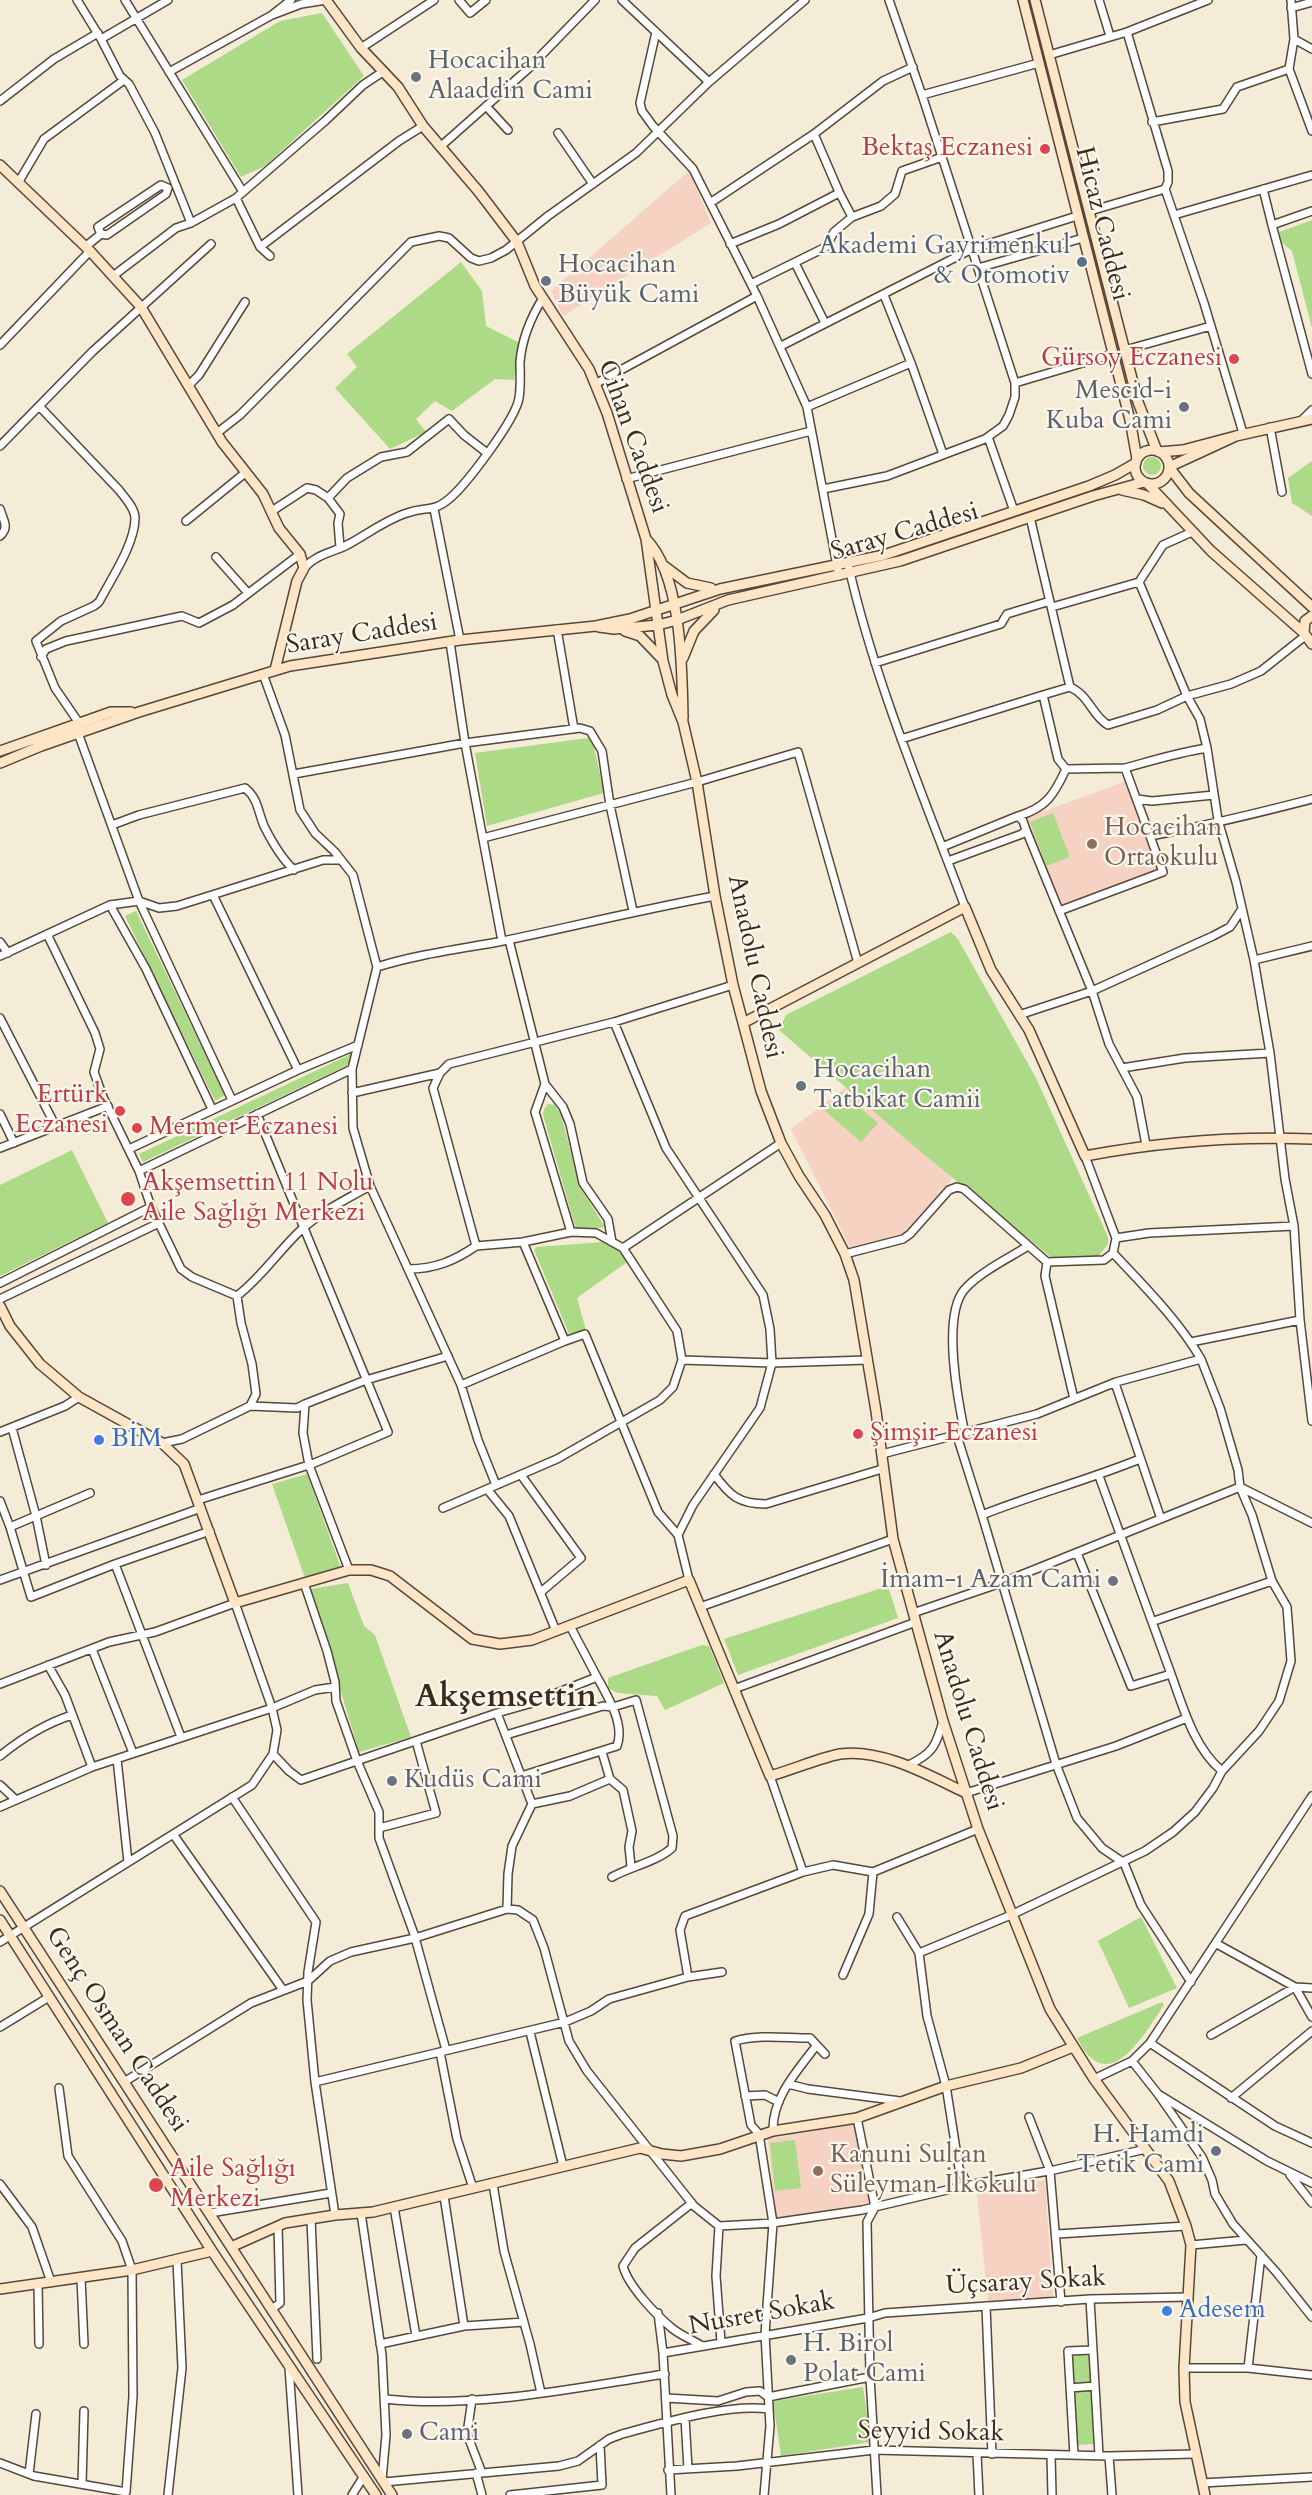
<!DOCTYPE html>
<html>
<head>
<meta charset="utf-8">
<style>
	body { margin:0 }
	canvas { display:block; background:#f4ecd6 }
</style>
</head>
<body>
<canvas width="1312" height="2495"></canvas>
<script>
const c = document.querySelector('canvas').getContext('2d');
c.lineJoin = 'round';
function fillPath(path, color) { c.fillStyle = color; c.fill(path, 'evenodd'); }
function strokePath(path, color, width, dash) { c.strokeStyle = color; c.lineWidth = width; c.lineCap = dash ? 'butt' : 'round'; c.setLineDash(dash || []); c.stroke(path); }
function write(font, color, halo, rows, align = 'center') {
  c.font = font + ' Cardo,serif'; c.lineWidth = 4.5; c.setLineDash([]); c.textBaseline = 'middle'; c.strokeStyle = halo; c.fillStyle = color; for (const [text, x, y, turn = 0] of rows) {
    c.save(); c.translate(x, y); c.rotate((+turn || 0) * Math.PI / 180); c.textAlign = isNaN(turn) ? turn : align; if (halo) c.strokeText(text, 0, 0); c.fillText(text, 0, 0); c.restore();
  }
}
const built = new Path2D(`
	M689,171L711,223L563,316L551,291Z
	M1126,781L1158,869L1060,908L1026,818Z
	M846,1087L953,1178L906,1232L851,1249L791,1129Z
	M855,2124L871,2203L776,2219L768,2139Z
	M1045,2180L1053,2299L988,2302L977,2194Z`);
const green = new Path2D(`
	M322,13L364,76L265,166L241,177L182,80L280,21Z
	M1312,220V328L1292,251L1282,243L1279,232Z
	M461,262L482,291L486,326L520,343L514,380L495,379L452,411L435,401L416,419L426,432L390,449L335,388L357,367L347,354Z
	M1143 466a9 9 0 1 1 18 0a9 9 0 1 1-18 0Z
	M1312,461V516L1292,503L1288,478Z
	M588,738L593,742L604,793L487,826L475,753Z
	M1053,813L1070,857L1046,866L1030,822Z
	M136,911L225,1095L215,1101L125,916Z
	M951,932L958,939L1036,1078L1108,1237V1244L1098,1257L1052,1258L922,1153L779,1030L786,1015Z
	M351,1054L350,1064L143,1162L139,1154Z
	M841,1092L878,1123L861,1142L825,1111Z
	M548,1104L555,1105L561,1115L580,1187L605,1227L578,1230L575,1226L543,1115L544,1109Z
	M72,1150L108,1223L0,1276V1185Z
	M603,1242L620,1250L627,1262L577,1298L586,1330L569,1334L534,1250L536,1247Z
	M307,1474L341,1568L305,1578L272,1484Z
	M348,1583L364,1626L375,1635L411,1737L359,1752L310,1589Z
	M888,1586L898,1618L738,1675L724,1639Z
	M702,1645L709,1646L724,1683L665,1710L657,1696L618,1693L608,1688V1678Z
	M1141,1917L1177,1988L1129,2008L1098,1941Z
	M1162,2002L1164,2005C1143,2036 1108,2100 1077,2038Z
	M795,2140L801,2188L775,2191L770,2143Z
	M1070,2354H1090L1095,2444L1077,2445Z
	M863,2387L871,2442L781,2456L773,2401Z`);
const street = new Path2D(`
	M77,0L101,39L120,76L129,84L155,133L191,223
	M125,0L243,192
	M291,0L272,15L301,4L326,0
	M459,0L470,13L486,0
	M622,0L709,82
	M1099,0L1110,36
	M1291,0L1294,39L1289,69L1312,131
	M1291,8L1312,2
	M656,32L640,103L642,111L653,126L693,169L757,296L807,407L839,576
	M101,39L168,0
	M1294,39L1312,49
	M361,48L434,0
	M1049,55L1127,32L1208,0
	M169,72L272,15
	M922,95L1039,63
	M0,101L54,59L98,33
	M486,106L508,130
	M1152,122L1223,109L1237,87L1289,69
	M558,133L593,184
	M814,134L839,192L852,217
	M440,147L528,69L595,0
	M18,183L44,139L124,80
	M161,185L168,188L166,194L107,235L101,234L98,227Z
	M1165,189L1204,303L1243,433
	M1263,189L1272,225L1312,211
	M236,198L260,247L270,256
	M710,203L814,134L883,81L913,67
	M1090,211L1165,189L1168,182V171L1127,32
	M1174,215L1312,175
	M1272,225L1312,374
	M730,244L779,224L839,193
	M85,247L101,234
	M260,247L399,141L423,126
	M795,263L825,323
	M978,268L1083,238
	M113,276L176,228L191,223L236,198L325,121L363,85L384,71
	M751,284L826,247L834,232L852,217L881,206L895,194L902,171L942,157
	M884,295L911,363L943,454
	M0,345L90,251
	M781,346L972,249L1077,216
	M1125,350L1211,326
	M1015,383L1113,354
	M595,384L757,296
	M189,385L199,375L245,302
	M40,407L119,490C125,498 135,508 135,518C135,544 111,579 99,602L94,606L61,621L36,641L55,688L79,723
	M807,407L911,363
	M1301,421L1312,410
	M1270,427L1282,492
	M217,433L240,415L411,242L439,236L449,238L471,258L479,261L491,258L506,250L548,216L636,153L709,82L805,0
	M988,437L1014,511
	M0,446L92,352L211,244
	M626,479L811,431
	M823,489L887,476L985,439L1003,426L1009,415L1015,397V383L922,95L889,0
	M328,498L340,514L338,523L340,547
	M0,509C3,520 10,527 0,536
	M434,509L460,640
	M272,511L307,488L316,490L328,498L347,478L381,457L407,452L449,419L464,435L487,453
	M1030,517L1070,687
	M186,521L245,473
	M216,557L248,593
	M304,568C317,554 331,553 347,545C368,534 385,520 407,513C426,506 432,513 449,499C466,485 516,419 519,398C521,386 520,374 520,362C522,339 531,317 543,298
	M849,568C876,685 923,795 965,907
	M1139,582L1187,696L1200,719L1207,748L1218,820L1236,882L1254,960L1270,1053L1285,1179L1294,1226L1300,1320L1312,1421
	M1052,607L1139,582L1163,545L1192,532
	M557,629L574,729
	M450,642L465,743L502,941
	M41,657L46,649L66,641L182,616L199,623L233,605L300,554
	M875,663L1001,624L1007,614L1050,601
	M263,674L285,735L300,810L315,833L335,852L353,875L377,967C418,954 461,949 503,941C574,926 644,909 715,896
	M1043,695L1070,687C1090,696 1092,716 1108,725L1157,710L1187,696L1231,684L1261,671L1305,636
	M78,733L139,901L232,1100
	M901,739L1043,695L1058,759L1066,769L1125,768L1150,836C1205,826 1258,813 1312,799
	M1125,768C1151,761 1180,752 1207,748
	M294,774L465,743L580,728L590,731L602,751L610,805L633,911
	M1137,799L1152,801L1214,795
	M1018,816C1046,808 1054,795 1066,769
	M112,825L139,815L245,788C258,798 258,812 264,826C272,842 281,858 294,870
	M1026,830L1092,991L1109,1044L1137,1097L1146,1145
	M483,838L697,782L798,752L858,963
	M942,847L1018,816L1023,821L1026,830L1022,834L948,861
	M213,895L298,1070
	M110,905L146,969L212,1109
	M1059,911L1163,872L1150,836
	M47,934L95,1033L100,1049L94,1072L103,1097L139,1171L151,1207L181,1269L192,1277L237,1296C263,1276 279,1250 302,1229C322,1211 347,1199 370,1186
	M509,940L545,1084L563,1107L570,1124L583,1183L608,1219L612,1242
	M0,942L8,953
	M0,956L110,905L139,901L159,908L177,906L323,860H341
	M1254,960L1312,946
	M377,967L352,1069L353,1128L370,1186L408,1269C435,1269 454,1261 476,1246L433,1088L440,1073L449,1064L614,1022L733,985
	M1019,1015L1092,991L1213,936L1230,927L1242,909
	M0,1018L56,1127
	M614,1022L666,1148L763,1295L770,1329L772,1363L760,1408L693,1505L678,1535
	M1122,1068L1185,1058L1270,1053
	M545,1084L535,1112L571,1232
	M352,1093L440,1073
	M0,1114L14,1143
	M0,1148L108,1106
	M129,1149L298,1070L358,1045
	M139,1171L352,1069
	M1116,1238L1149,1233L1294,1226
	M523,1242L565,1341L585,1334L658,1512L678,1535L689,1580
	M623,1248L781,1143
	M1113,1253C1144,1286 1178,1320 1201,1359
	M845,1254L903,1239L910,1234L949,1190L957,1187L964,1189L1047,1262L1104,1260L1113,1253L1116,1238L1085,1156
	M1047,1262L1045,1276L1074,1399
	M408,1269L461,1385L478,1440L496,1485
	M0,1283L151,1207
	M0,1299L159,1223
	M1191,1342L1300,1320
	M682,1360L772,1363L868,1360
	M1115,1383L1161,1519
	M461,1385L565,1341
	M250,1406L297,1408L305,1404
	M12,1428L36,1516L46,1565
	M0,1432L65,1406L79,1397
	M965,1434C958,1401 942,1317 964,1290C978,1273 1009,1258 1028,1246
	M957,1436L982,1515C1035,1494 1088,1480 1140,1459
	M162,1443L182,1439L250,1406L256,1394L252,1364L241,1323L237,1296
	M882,1454L1037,1414L1116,1382L1201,1359L1220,1408L1238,1470L1240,1487L1252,1515L1272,1581L1287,1607L1291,1661L1279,1701L1259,1731L1222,1771L1213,1788L1195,1812L1173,1832L1145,1851L1011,1915L919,1953
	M714,1474C730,1496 739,1504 766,1504L882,1469
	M521,1475L581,1558L541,1592
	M487,1489L509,1516L556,1631
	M198,1500L312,1464L388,1432L257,1114
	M0,1501L10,1527L31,1597L115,1564L210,1531
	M443,1508L557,1459L660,1400L673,1387L682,1360L677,1331L623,1248L596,1233L571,1232L523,1242L476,1246
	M982,1515L1056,1764L1077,1818L1102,1848L1124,1863L1141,1905L1191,1982
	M10,1527L90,1493
	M1077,1553L1131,1686L1171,1674L1099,1476
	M115,1564L181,1737
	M349,1570L309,1465L303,1433L305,1404L366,1380L448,1356
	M0,1580L201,1508
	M304,1583L327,1651L335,1682L336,1701L357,1761L379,1812V1838L414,1934L446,2050
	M700,1607L893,1539
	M913,1613L1001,1583L1240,1487L1312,1523
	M1154,1621L1272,1581
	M570,1626L597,1677
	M92,1649L133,1753
	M48,1665L65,1695L92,1767
	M1171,1674C1183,1707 1194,1748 1222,1771
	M0,1684L109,1642L155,1632L235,1603L272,1708L277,1730L273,1754L289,1771L301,1780L497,1713
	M734,1689L916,1622
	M506,1735L603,1706L613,1707L636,1700L673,1836L672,1848C656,1862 632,1866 612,1877
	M602,1752L610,1779L623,1790L632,1831L629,1847L631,1866
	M0,1756C22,1738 44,1724 72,1715
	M117,1759L128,1862
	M909,1765C933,1753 936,1746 943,1721
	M521,1776L617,1746C625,1724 608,1697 597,1677L529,1704L497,1713L532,1804
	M770,1776L803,1872
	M0,1785L16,1800
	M966,1793L1116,1746L1187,1718
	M232,1797L316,1922L308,1972L307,2000L315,2082L335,2215
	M0,1807L92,1767L272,1708L315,1690L335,1687
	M379,1828L436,1813L416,1741
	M173,1834L283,1990
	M507,1909L508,1874L512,1846L532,1804L570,1796L610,1779
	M897,1917L919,1953L927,2016L946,2086L959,2168L968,2185
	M0,1942L252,1785L273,1754
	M1217,1944L1295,1987L1312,2017
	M722,1972L688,1977L680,1930L685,1916L803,1872L833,1865L873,1872L978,1829
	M843,1975L869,1914L873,1872
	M0,2027L49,1997
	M530,2032L563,2166
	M1211,2035L1295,1987L1312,1988
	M1150,2043L1312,1796
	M440,2052L457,2139L473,2188
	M1132,2061L1158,2094L1267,2161L1312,2183
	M1094,2079L1132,2061L1150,2043L1275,2126L1312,2143
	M124,2082L251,2003L308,1981L330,1961L351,1952L415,1938L507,1909L518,1910L533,1920L544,1948L569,2041L587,2071L694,2206L719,2226L773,2223L862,2210L968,2185L1054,2170L1146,2149
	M315,2082L565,2022L591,2011L609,1999L688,1977
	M788,2084L808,2089L900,2101
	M1158,2094L1202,2157L1212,2180L1215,2194L1233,2224L1277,2273L1312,2317
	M745,2096L765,2095L779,2102
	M1231,2098L1312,2031
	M1029,2117L1050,2171L1061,2302
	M857,2118L875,2207L867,2222L870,2377L877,2495
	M773,2131C772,2098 797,2071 816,2046
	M1290,2175L1312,2203
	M0,2184L32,2227L51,2282
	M493,2184L504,2251L530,2344L541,2393
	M444,2196L464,2326
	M692,2203L635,2248L623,2266C628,2286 657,2316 673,2329C682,2336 693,2340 702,2346
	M394,2207L416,2336
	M210,2213L331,2193
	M361,2213L382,2355L386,2435L382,2480
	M311,2219L317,2359
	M719,2226L716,2276L721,2342
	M1057,2234L1186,2226
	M1191,2245L1246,2240
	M81,2278L84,2344
	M38,2284L39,2344
	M1090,2299L1099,2455
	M986,2306L992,2454
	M272,2309L280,2303L278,2226
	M658,2313L663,2353L671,2495
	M380,2344L464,2326L524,2322
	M663,2353L868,2318L885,2313L1090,2299L1188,2297
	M289,2367L298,2495
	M1184,2368H1248L1312,2375
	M1248,2368L1261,2255
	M1070,2388L1095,2386
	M666,2398L718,2401L746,2392L760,2391L768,2397L870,2377
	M385,2399C477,2409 574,2388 665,2374
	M472,2399L467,2434L482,2473
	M685,2418L688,2469
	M977,2454L979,2495
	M1051,2455L1052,2495
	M1074,2455L1068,2351L1093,2350
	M1109,2456L1112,2495
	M0,2463L34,2476L126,2492L133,2396L132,2270L122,2241L68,2156L59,2088
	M668,2470L737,2466L874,2450L1109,2456L1195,2454
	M476,2473L482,2495
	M29,2474L36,2414
	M384,2482L559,2466L578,2461L609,2439L622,2434C663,2423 729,2403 769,2409
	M1202,2483L1312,2477
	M82,2484L84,2411
	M168,2495L182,2368L177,2260
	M352,2495L364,2476
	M510,2495L602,2485L600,2445
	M764,2495L770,2426L765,2334L773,2223L759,2134L751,2125L735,2041C760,2034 785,2038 810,2038L825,2054`);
const secondary = new Path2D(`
	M326,0L361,48L398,87L423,126L479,192L517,242L535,286L589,369L607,413L646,539L663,661L672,695L683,722L697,782L715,896L733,985L761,1091L781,1143L799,1176L825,1215L845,1254L854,1280L876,1411L893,1539L943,1721L978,1829L1050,2009L1094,2079L1169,2181L1186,2226L1191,2245L1184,2368L1185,2402L1205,2495
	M1023,0L1130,420L1137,459
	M1035,0L1138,402L1157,451
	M0,165L90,251L141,307L222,442L263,494L279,528L300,554L304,568L297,581L275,670
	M1236,436L1312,419
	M1135 467a17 17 0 1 1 34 0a17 17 0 1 1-34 0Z
	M1159,452L1183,450L1236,436L1169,467
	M1169,467L1189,493L1312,607
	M1147,483L1211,551L1304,633L1312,644
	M1122,490L1144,495L1162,503
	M646,539C682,576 682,668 683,718
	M663,565L687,583L711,588
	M599,627L614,629L658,625L677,620L728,600L900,561L1093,496L1144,482
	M625,631L640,636L661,658
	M1304,633L1305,621L1312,616
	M683,658L694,631L714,610
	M0,751L111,712H131
	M0,763L41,746L139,712L290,666L460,640L596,626L630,619L720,589L884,555L1089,486L1115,475L1136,463
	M743,1023L965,907L991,970L1029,1030L1085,1156C1159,1142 1236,1136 1312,1139
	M0,1306L10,1326L40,1364L52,1374L79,1397L162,1443L184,1464L235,1603L349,1570H371L390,1576L472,1639L500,1644L532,1640L689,1580L770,1776C792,1770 819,1758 840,1754C882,1748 930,1776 966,1793
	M0,1891L392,2495
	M0,1920L212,2251L376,2495
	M231,2247L285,2223L335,2215L373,2212L640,2148L662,2154L681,2156L720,2149L773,2131L857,2118L946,2086L1021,2068L1073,2047
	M0,2289L132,2270L212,2251`);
const markers = [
	[416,77,6,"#6b7280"],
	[1045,149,6,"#e0444e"],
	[1082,262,6,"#5c6f8a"],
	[546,281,6,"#6b7280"],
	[1234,359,6,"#e0444e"],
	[1184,407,6,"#6b7280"],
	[1092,844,6,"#8d6e63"],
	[801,1086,6,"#6b7280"],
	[120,1111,6,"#e0444e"],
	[137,1128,6,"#e0444e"],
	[128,1199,8,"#e0444e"],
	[858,1434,6,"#e0444e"],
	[99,1440,6,"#3f7fe0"],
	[1113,1581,6,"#6b7280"],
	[392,1781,6,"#6b7280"],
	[1216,2151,6,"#6b7280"],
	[818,2171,6,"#8d6e63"],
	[156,2185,8,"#e0444e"],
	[1167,2311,6,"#3f7fe0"],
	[791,2360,6,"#6b7280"],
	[407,2434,6,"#6b7280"]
];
const worshipNames = [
	["Hocacihan",428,62],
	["Alaaddin Cami",428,92],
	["Hocacihan",558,266],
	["Büyük Cami",558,296],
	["Mescid-i",1172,392,"right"],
	["Kuba Cami",1172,422,"right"],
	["Hocacihan",813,1071],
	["Tatbikat Camii",813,1101],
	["İmam-ı Azam Cami",1101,1581,"right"],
	["Kudüs Cami",404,1781],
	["H. Hamdi",1204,2136,"right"],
	["Tetik Cami",1204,2166,"right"],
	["H. Birol",803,2345],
	["Polat Cami",803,2375],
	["Cami",419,2434]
];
const healthNames = [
	["Bektaş Eczanesi",1033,149,"right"],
	["Gürsoy Eczanesi",1222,359,"right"],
	["Ertürk",108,1096,"right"],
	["Eczanesi",108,1126,"right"],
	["Mermer Eczanesi",149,1128],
	["Akşemsettin 11 Nolu",142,1184],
	["Aile Sağlığı Merkezi",142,1214],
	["Şimşir Eczanesi",870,1434],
	["Aile Sağlığı",170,2170],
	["Merkezi",170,2200]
];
const streetNames = [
	["Hicaz Caddesi",1101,224,76],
	["Cihan Caddesi",632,437,70],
	["Saray Caddesi",905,533,-16],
	["Saray Caddesi",362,635,-9],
	["Anadolu Caddesi",754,967,78],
	["Anadolu Caddesi",967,1721,73],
	["Genç Osman Caddesi",116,2030,57],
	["Üçsaray Sokak",1026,2283,-3],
	["Nusret Sokak",762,2315,-10],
	["Seyyid Sokak",931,2433,1]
];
const serviceNames = [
	["Akademi Gayrimenkul",1070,247],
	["& Otomotiv",1070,277]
];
const educationNames = [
	["Hocacihan",1104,829],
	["Ortaokulu",1104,859],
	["Kanuni Sultan",830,2156],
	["Süleyman İlkokulu",830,2186]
];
const shopNames = [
	["BİM",111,1440],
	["Adesem",1179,2311]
];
const districtNames = [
	["Akşemsettin",506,1699]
];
fillPath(built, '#f5d2c2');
fillPath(green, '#adda87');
strokePath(street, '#57473a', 10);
strokePath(secondary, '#57473a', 12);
strokePath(street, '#fff', 7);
strokePath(secondary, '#fee5c5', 9);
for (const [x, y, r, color] of markers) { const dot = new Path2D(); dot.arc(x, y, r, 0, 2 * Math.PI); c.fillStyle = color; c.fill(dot); strokePath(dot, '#fbf7ec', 2); }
write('26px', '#5b616d', '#fbf7ec', worshipNames, 'left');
write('26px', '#be3a42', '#fbf7ec', healthNames, 'left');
write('26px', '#3b2a1e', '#fbf7ec', streetNames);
write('26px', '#4e5e75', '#fbf7ec', serviceNames, 'right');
write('26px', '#785e54', '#fbf7ec', educationNames, 'left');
write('26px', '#366cbe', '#fbf7ec', shopNames, 'left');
write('bold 32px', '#3b2a1e', '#fbf7ec', districtNames);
</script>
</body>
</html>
